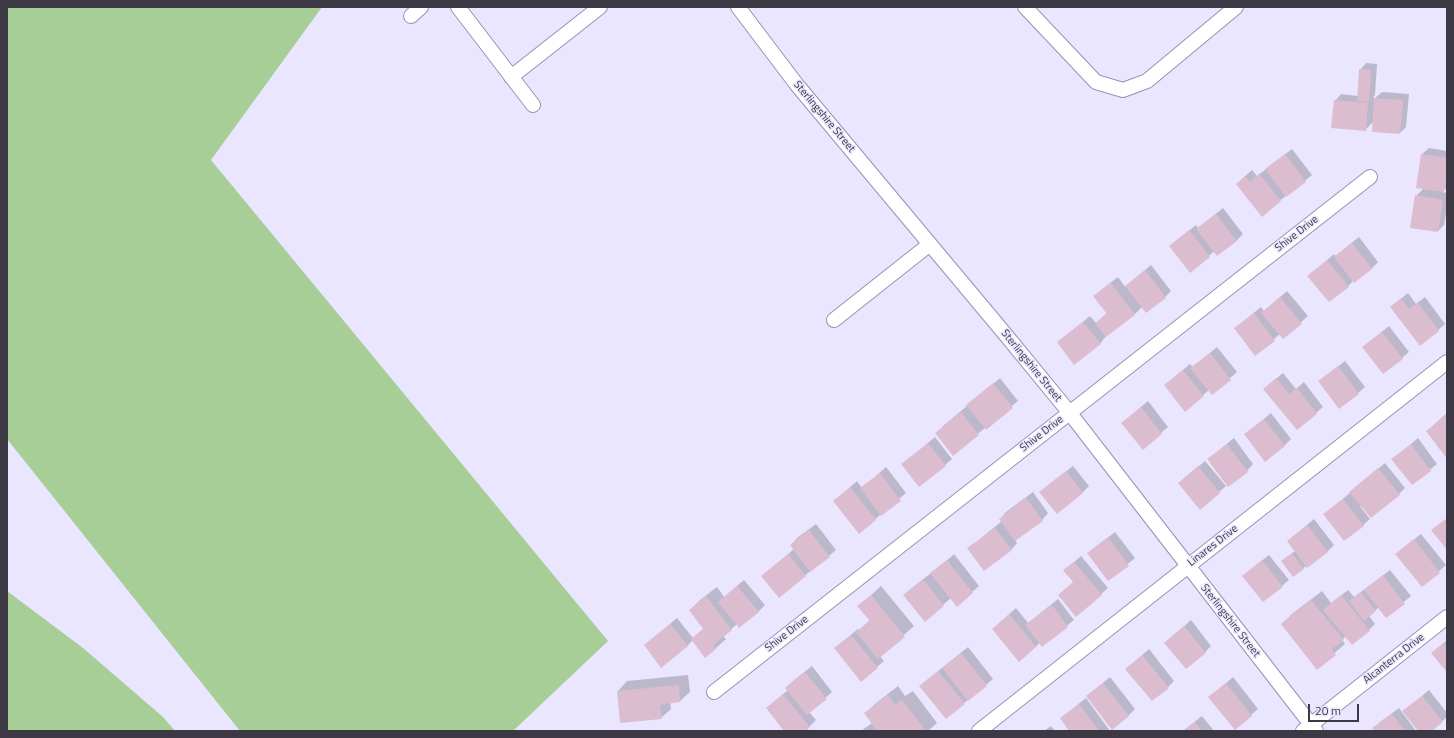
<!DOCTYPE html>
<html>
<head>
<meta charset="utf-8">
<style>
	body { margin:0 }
	#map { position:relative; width:1454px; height:738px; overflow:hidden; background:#ebe6ff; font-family:"Titillium Web",sans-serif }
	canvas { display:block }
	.frame { position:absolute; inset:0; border:8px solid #3c3945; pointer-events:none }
	.scale { position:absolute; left:1308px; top:704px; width:51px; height:18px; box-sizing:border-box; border:2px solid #3c3945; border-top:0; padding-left:5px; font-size:12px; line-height:14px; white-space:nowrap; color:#3c3945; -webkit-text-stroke:3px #ebe6ff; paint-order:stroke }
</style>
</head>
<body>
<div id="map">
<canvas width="1454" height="738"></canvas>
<div class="frame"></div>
<div class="scale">20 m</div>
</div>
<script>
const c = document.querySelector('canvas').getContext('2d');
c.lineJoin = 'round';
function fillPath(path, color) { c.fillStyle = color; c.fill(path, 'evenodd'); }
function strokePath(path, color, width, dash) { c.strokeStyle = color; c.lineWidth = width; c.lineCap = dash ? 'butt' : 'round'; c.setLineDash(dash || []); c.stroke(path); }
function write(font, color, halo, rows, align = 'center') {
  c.font = font + ' "Titillium Web",sans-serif'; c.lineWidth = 3; c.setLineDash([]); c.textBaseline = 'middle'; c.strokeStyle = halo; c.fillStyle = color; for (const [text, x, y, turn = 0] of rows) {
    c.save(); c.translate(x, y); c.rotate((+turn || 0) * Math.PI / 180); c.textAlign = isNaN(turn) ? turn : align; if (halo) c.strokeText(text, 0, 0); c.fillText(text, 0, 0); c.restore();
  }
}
const green = new Path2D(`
	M7,7H322L211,160L608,641L513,731H240L7,439Z
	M7,591L83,648L163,717L175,731H7Z`);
const shadow = new Path2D(`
	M1366,63L1377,64L1375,95L1373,97H1374V99L1382,92L1409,94L1406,127L1400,133L1373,122L1365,130L1335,101L1341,94L1358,96L1360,70Z
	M1429,148L1447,151V187L1442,192L1447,193V207L1444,225L1438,231L1416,196L1424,188L1422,154Z
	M1292,149L1312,175L1262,215L1243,178L1252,170L1257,176Z
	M1223,208L1243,234L1236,241L1214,251L1209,256L1177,240L1196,225L1198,228Z
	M1359,237L1378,262L1372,268L1354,282L1353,281L1348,286L1309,276L1334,254L1335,256Z
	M1151,265L1171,291L1165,297L1142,307L1135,314L1106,336L1100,344L1058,342L1090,316L1096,323L1107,313L1094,296L1101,290L1118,277L1125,287Z
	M1287,291L1308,316L1283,338L1280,334L1255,355L1235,328L1261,307L1264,311Z
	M1408,293L1416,304L1425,297L1445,324L1438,330L1391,307Z
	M1389,326L1409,352L1402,358L1363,347Z
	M1217,347L1237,372L1212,394L1209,390L1185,410L1165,385L1190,364L1193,367Z
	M1345,361L1365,387L1358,393L1320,381Z
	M1283,373L1296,389L1304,382L1323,407L1297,429L1264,389Z
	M1000,378L1018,401L953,454L942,427Z
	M1148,401L1168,427L1143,448L1122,423Z
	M1271,413L1291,439L1284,446L1246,434Z
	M1447,413V457L1427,431Z
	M935,437L952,459L945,465L903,464Z
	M1234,438L1253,464L1247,471L1208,459Z
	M1418,438L1437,464L1412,484L1393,459Z
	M1205,461L1226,486L1219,492L1179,483Z
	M1385,463L1405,488L1399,494L1360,506L1370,519L1363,525L1325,514Z
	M1073,466L1089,486L1082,493L1047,486Z
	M886,467L906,493L859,533L834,501L857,481L862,488Z
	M1033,492L1048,513L1042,520L1015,540L1017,543L1011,550L969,548L1002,521L1000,519L1006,512Z
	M1314,519L1334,545L1327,552L1293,575L1286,558L1295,551L1288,541Z
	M816,524L836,550L780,596L763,576L794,549L791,545L797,538Z
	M1115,532L1135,558L1108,580L1088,553Z
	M1421,534L1446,565L1422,586L1403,548Z
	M954,554L979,586L957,605L951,598L925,620L911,589L951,557Z
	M1269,555L1289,580L1282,586L1250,570Z
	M1081,556L1108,588L1101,594L1074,582L1065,570Z
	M1390,570L1411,596L1386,617L1379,607L1369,616L1375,624L1369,630L1346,636L1342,640L1345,644L1317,668L1282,624L1292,614L1322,591L1331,603L1348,590L1354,597Z
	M744,580L765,605L758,612L737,624L723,636L726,639L706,657L693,640L687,646L645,645L677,618L693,638L704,628L690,610L700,600L717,587L724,597Z
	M881,586L914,626L880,656L884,661L877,667L842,642L858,629L859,630L870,620L859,606Z
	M1058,599L1074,620L1042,646L1039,643L1036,647L993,629L1016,608L1028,623Z
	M1191,620L1211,646L1205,652L1165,643Z
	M1447,640V669L1446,670L1433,653Z
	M968,647L993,679L964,703L927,680Z
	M1149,649L1174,681L1168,687L1127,669Z
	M812,666L832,692L809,712L816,720L809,727L804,731H786L774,702L788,690L786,688L793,681Z
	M688,675L690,692L680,701L670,702L671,709L661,718L618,691L627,681Z
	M1110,677L1135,709L1128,716L1087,696Z
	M1233,677L1258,709L1251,715L1210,697Z
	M898,686L905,696L913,691L937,723L928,731H861L872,723L865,714L875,704Z
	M1429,690L1447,713V717L1431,731H1419L1404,711Z
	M1086,698L1110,731H1070L1061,718Z
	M1399,708L1416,731H1376L1374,729L1380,722Z
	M1202,716L1214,731H1183Z
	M1051,726L1055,731H1044Z`);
const building = new Path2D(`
	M1359,69L1371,70L1369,102L1357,101Z
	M1374,98L1403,100L1400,134L1372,132Z
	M1334,100L1368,103L1366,131L1331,128Z
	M1285,154L1306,182L1286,197L1265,169Z
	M1421,154L1447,158V172L1444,192L1416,188Z
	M1259,174L1281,201L1262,217L1236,184L1245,176L1250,182Z
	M1415,195L1443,200L1438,232L1410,228Z
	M1216,214L1237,241L1217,256L1196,229Z
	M1189,230L1210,257L1190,273L1169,246Z
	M1352,243L1372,269L1354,283L1334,257Z
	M1327,260L1349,287L1329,302L1307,276Z
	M1145,270L1166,298L1146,313L1125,286Z
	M1111,283L1135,315L1106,337L1095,323L1107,314L1093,296Z
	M1280,297L1302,324L1283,339L1261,313Z
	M1401,298L1409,309L1418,303L1439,331L1420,346L1390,307Z
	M1254,313L1275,341L1255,356L1234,328Z
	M1083,322L1101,344L1074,365L1057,342Z
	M1382,332L1403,359L1383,374L1362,347Z
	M1210,353L1231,380L1212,395L1190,368Z
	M1338,366L1359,394L1339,409L1318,381Z
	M1183,370L1204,396L1185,412L1164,385Z
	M1276,378L1289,394L1297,388L1317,414L1297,430L1263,389Z
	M993,383L1013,408L986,430L966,405Z
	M1141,407L1162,434L1143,450L1121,423Z
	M961,412L979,435L953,456L935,433Z
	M1447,415V459L1426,431Z
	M1264,419L1285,446L1265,462L1244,434Z
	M928,443L946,466L919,487L901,464Z
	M1227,444L1248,472L1228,487L1207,459Z
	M1411,444L1431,471L1412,485L1391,459Z
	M1198,466L1220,493L1200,510L1178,483Z
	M1378,468L1400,495L1371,518L1349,492Z
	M1066,471L1083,493L1057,514L1039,492Z
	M880,473L901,501L881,516L860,488Z
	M850,487L876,520L859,534L833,501Z
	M1026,498L1043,521L1015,541L999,519Z
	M1343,499L1364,526L1344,541L1323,514Z
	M1447,518V550L1431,530Z
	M1307,525L1328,552L1307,568L1287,541Z
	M995,528L1012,550L984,571L967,548Z
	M809,530L830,557L810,572L790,545Z
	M1108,537L1129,566L1108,581L1087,553Z
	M1414,539L1440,573L1422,587L1395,554Z
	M1292,553L1304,569L1293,577L1281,561Z
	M788,554L806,576L779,598L761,576Z
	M947,560L973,593L957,607L930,573Z
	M1262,560L1283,587L1263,602L1242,576Z
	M1074,562L1102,595L1076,617L1058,595L1073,582L1063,570Z
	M1383,575L1405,604L1386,618L1364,590Z
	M923,579L944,606L925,622L903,595Z
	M737,586L759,612L739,628L718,602Z
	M1361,592L1376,611L1364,621L1349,601Z
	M871,595L905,637L878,659L856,632L870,621L857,606Z
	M1341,595L1370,631L1352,645L1323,610Z
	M706,596L732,630L713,645L716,649L705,658L691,639L703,629L689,610Z
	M1311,600L1344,640L1332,649L1336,655L1317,670L1281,624Z
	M1052,605L1068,627L1042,647L1025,625Z
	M1009,614L1036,647L1019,662L992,629Z
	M670,624L688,646L661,668L644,645Z
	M1184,626L1206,653L1186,669L1164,643Z
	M851,635L878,668L861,682L834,648Z
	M1443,643L1447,648L1446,671L1431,653Z
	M961,653L987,686L968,701L942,668Z
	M1142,655L1169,688L1152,701L1125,669Z
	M938,671L965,704L946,719L919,686Z
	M805,672L827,699L807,715L785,688Z
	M1103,683L1129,716L1112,730L1086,696Z
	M1226,683L1252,716L1235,730L1208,697Z
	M679,685L680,702L660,705L662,719L620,723L617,691Z
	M783,694L810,727L806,731H784L766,708Z
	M888,695L895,705L902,700L926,731H877L864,713Z
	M1422,696L1443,722L1432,731H1418L1402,711Z
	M1079,704L1099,731H1069L1060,718Z
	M1392,714L1405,731H1374L1372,728Z
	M1195,722L1202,731H1184Z`);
const street = new Path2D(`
	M458,7L533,105
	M738,7L797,85L1010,340L1069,412L1316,731
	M1025,7L1096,82L1123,90L1147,81L1236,7
	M411,16L421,7
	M511,77L600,7
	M834,320L930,244
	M714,692L1370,177
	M979,731L1447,362
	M1303,731L1447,617`);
const streetNames = [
	["Sterlingshire Street",824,117,50],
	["Shive Drive",1297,234,-38],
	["Sterlingshire Street",1031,366,51],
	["Shive Drive",1042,434,-38],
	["Linares Drive",1213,546,-38],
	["Sterlingshire Street",1230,621,52],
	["Shive Drive",787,634,-38],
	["Alcanterra Drive",1394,659,-38]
];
fillPath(green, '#a6ce96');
fillPath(shadow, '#0003');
fillPath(building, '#dbbdcf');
strokePath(street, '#9892af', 16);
strokePath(street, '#fff', 14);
write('11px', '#3c3945', '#ebe6ff', streetNames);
</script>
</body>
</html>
